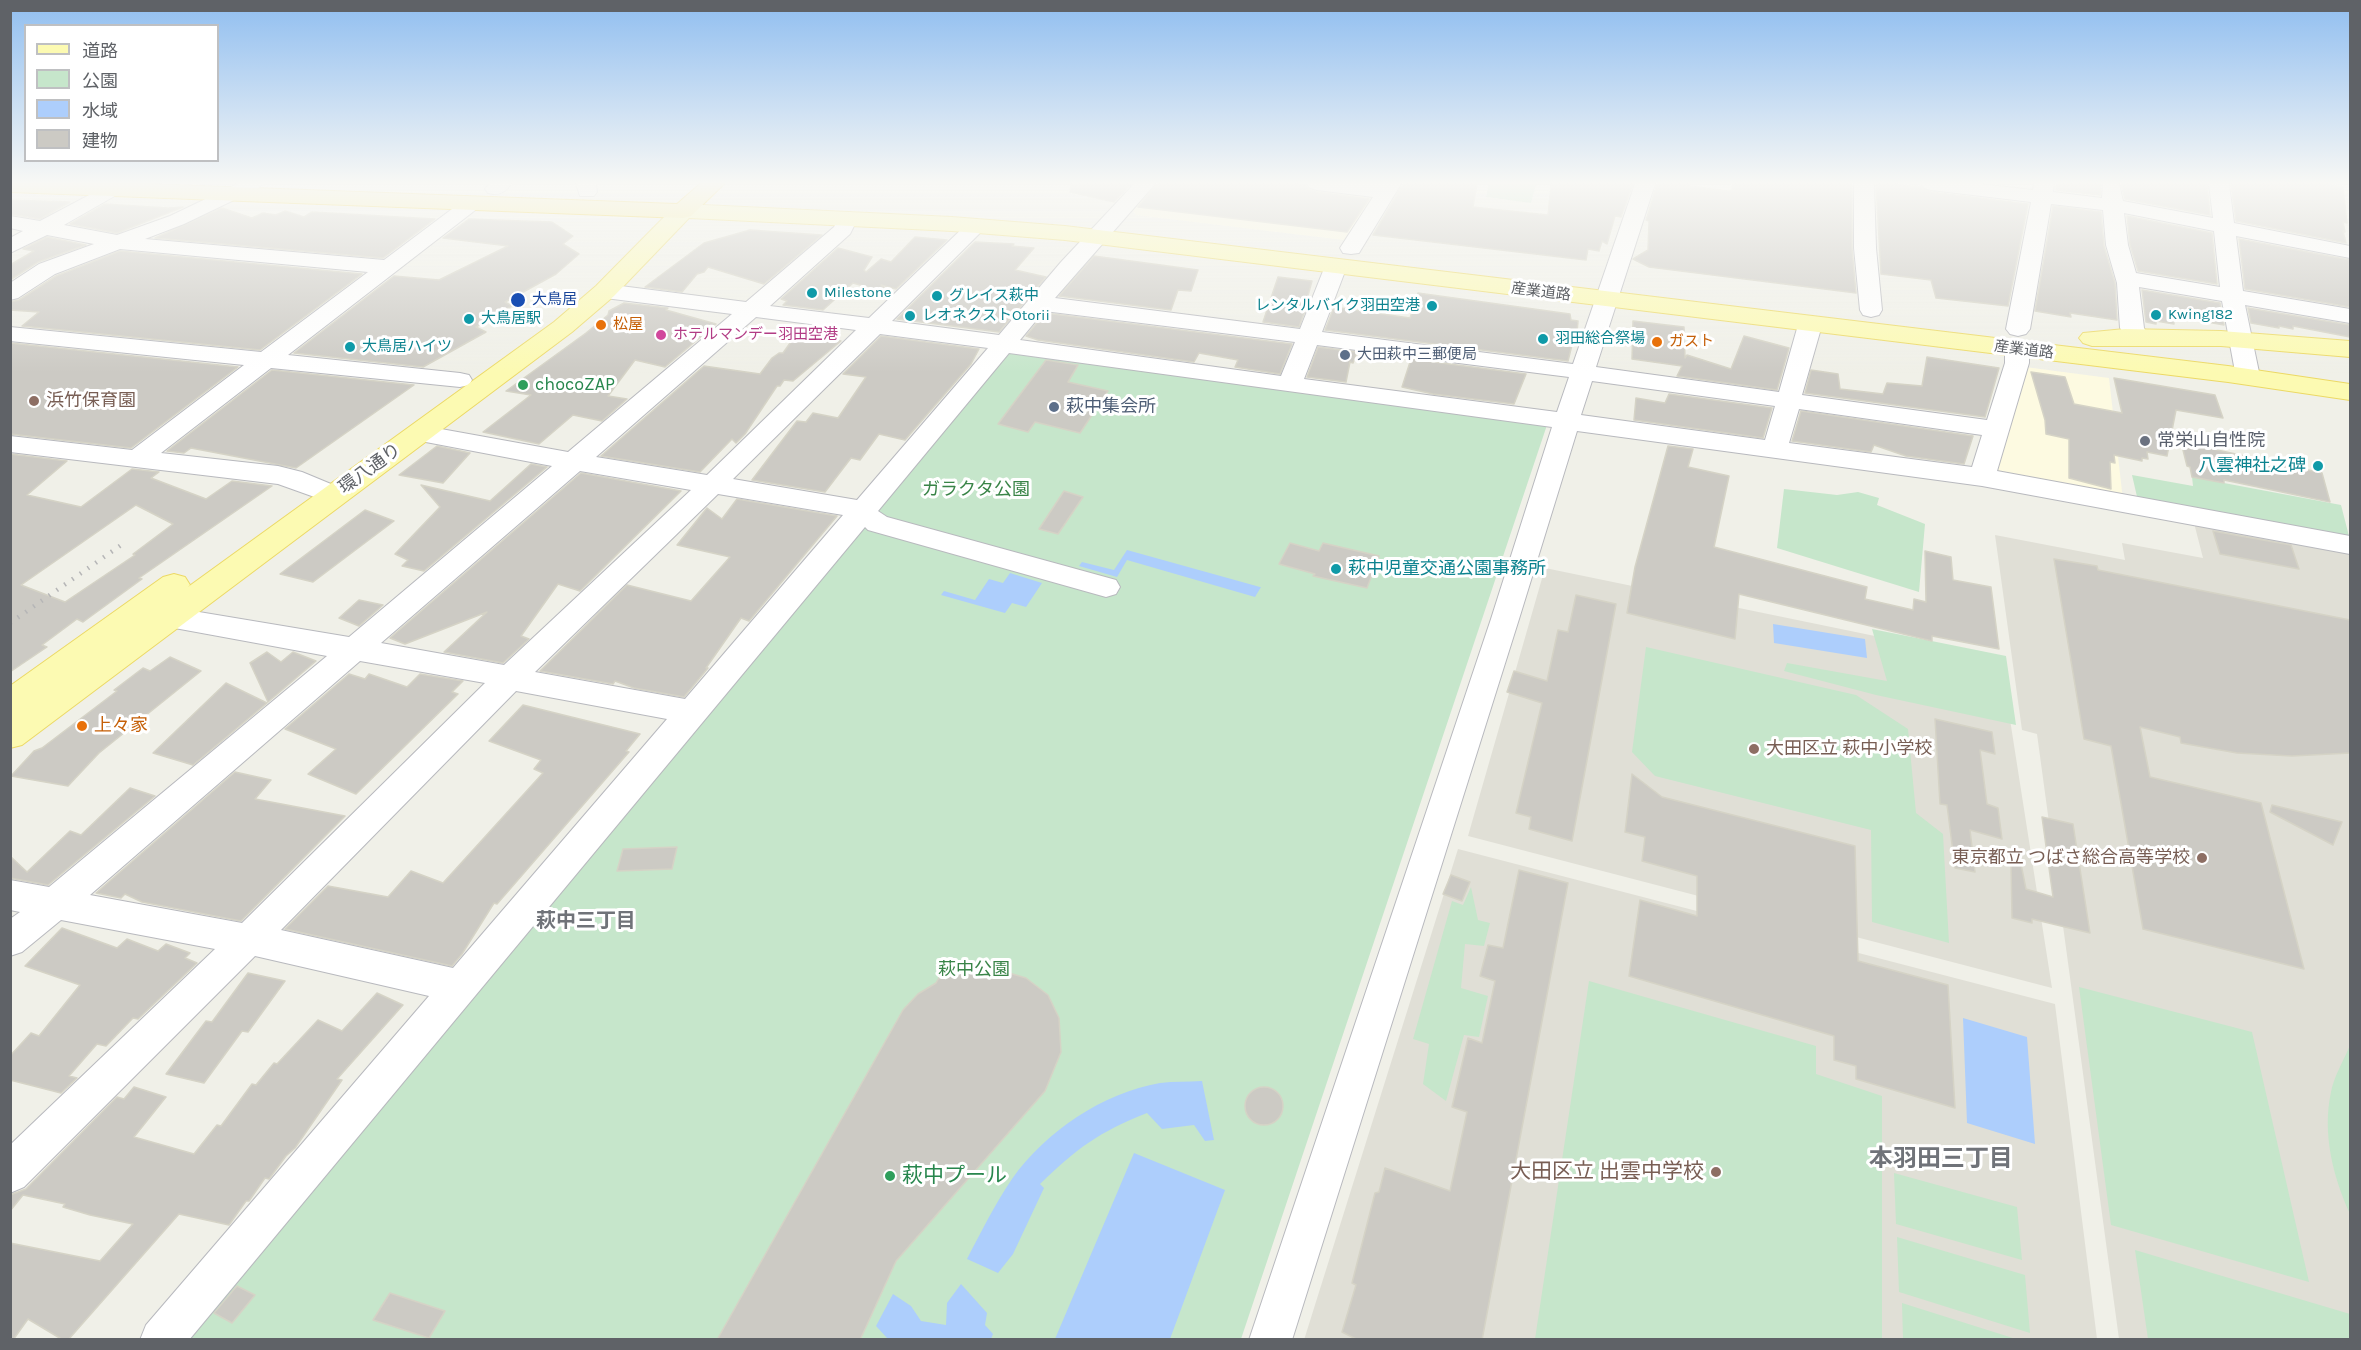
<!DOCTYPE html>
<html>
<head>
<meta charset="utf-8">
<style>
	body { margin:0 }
	#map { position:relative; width:2361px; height:1350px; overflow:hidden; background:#f0f0e8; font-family:Karla,"Noto Sans JP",sans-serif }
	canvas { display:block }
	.frame { position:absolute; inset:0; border:12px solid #5f6267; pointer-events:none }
	.legend { position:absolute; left:24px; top:24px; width:195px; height:138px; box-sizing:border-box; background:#fff; border:2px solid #bfc0c2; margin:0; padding:8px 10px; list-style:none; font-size:18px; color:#5f6267 }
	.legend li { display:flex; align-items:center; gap:12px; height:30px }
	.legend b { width:30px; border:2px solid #bfc0c2 }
</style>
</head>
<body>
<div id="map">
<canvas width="2361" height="1350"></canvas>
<div class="frame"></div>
<ul class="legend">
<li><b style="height:8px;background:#fcfab2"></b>道路</li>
<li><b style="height:16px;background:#c6e6cb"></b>公園</li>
<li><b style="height:16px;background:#adcefc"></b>水域</li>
<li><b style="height:16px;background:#cccac4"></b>建物</li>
</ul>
</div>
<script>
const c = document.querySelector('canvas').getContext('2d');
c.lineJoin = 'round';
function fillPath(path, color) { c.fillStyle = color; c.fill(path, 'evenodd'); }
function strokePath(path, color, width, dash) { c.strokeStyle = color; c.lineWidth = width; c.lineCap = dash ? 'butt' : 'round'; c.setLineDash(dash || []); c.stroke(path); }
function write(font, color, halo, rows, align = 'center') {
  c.font = font + ' Karla,"Noto Sans JP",sans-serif'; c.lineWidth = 6; c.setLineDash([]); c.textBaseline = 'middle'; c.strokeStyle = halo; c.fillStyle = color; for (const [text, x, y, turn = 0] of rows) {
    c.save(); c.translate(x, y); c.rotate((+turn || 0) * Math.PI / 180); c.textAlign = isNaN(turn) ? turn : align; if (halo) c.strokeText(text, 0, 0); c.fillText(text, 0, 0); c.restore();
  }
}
const commercial = new Path2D(`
	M1152,184H1312L1379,192L1352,241L1136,215L1131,208Z
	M2025,367L2109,378L2123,500L1993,475Z`);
const education = new Path2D(`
	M2194,523L2350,554V1339H2119L2037,734L2022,730L1995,535L2125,560L2122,543L2203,558Z
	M1545,568L2001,662L2052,988L1468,836Z
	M1458,849L2055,1004L2097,1339L1304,1340Z`);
const green = new Path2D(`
	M1489,184H1536L1531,203L1486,197Z
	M1015,351L1547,425L1241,1339L179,1340L866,526L1007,354Z
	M2132,475L2193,486L2192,477L2341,505L2350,540L2138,501Z
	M1784,489L1837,495L1858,492L1879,498L1877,505L1925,524L1919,592L1777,548Z
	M1872,629L2006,656L2016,725L1876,695L1784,671L1787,663L1887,681Z
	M1646,647L1856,695L1908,729L1916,813L1943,834L1949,943L1872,922L1871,830L1655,776L1632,752Z
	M1471,887L1478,920L1490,923L1484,946L1465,944L1461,988L1488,996L1479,1037L1464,1035L1446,1101L1423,1084L1429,1044L1413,1039L1452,901L1463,905Z
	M1589,981L1816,1046V1074L1882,1096V1339H1535Z
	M2079,987L2252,1032L2309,1282L2111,1225Z
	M2350,1045V1214C2333,1177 2322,1133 2331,1092C2334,1076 2344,1060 2350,1045Z
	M1894,1173L2017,1207L2022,1260L1896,1224Z
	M1897,1237L2025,1275L2030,1333L1899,1292Z
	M2135,1250L2350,1314V1339H2148Z
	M1902,1303L2016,1339H1903Z`);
const water = new Path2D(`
	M1127,550L1260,587H1261L1255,597L1127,560L1117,577L1079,566L1082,562L1114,570Z
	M1010,573L1042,583L1026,607L1012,603L1005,613L941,595L944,591L975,600L989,579L1003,583Z
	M1773,624L1865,639L1867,658L1774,643Z
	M1963,1018L2027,1037L2035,1144L1967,1123Z
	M1202,1081L1214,1140L1205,1141L1194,1125L1162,1129L1147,1113C1099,1132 1077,1148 1040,1184L1044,1188L1013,1254L998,1273L967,1259C981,1232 995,1204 1012,1179C1046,1131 1103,1093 1160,1083C1174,1081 1188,1082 1202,1081Z
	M1134,1153L1225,1190L1170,1339H1055Z
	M961,1284L987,1313L985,1325L993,1334L991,1339H888L876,1326L893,1294L911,1306L921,1321L946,1325L947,1303Z`);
const building = new Path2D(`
	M1071,184H1131L1114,202L1070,192Z
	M1157,184H1295L1305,185L1309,190L1317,192L1369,199L1347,232L1138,207Z
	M1403,184H1477L1473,207L1548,215L1551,184H1633L1621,217L1615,216L1607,244L1602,241L1599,251L1588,249L1586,260L1373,235Z
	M1657,184H1690L1689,186L1728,191L1732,190V184H1852V248L1856,293L1649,267L1633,259L1648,250L1649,221L1646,220Z
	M1876,184H1896L1920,187L1931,192L2028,204L2008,306L1936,298L1931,280L1881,274Z
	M2056,184H2101L2100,195L2056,190Z
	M2121,184H2207L2210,215L2125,199Z
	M2231,184H2327L2343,187L2347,223L2343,222L2345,232L2343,231L2346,243L2236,221Z
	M10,200L70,202L40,219L10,214Z
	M105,204L168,208L183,207L117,233L70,224Z
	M2053,206L2101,212L2104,246L2115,283L2117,320L2070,313L2071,317L2035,311Z
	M222,208L252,218L263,213L276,215L285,211L304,217L312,212L435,219L383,258L155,238Z
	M2127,216L2212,233L2217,284L2138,271L2130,245Z
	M469,219L552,222L573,236L563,244L579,254L556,274L505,302L512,306L476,327L486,332L423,367L294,353L394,276L439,280L508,246L443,238Z
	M750,230L822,235L764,284L708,267L704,272L697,274L682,292L645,287L704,243Z
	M47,237L86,245L38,262L10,280V265L34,251L23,249Z
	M915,237L947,240L896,289L881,285L891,294L853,283L823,310L783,305L787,301L781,299L838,248L872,257L864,270L866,272L881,259L891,262Z
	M2239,239L2350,260V307L2245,289Z
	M975,242L1014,244L1012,246L1034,248L1015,270L1046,277L999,332L897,319Z
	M120,251L362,274L260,350L22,326L39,312L10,310V302L19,300L56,276Z
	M1094,256L1198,270L1191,291L1178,290L1171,310L1059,296Z
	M1278,277L1312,281L1306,303H1308L1299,327L1263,322Z
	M2142,290L2220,303L2224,325L2173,316L2174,324L2156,321V324L2146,322Z
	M1418,293L1570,314L1571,320L1578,321L1576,345H1572L1568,361L1325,330L1334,307L1410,318Z
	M624,303L668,308L666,310L716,324L665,367L635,360L608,396L627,399L602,421L573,415L539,444L483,432L531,395L506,391L586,333L608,315L609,311Z
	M2248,308L2350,325V337L2293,326V329L2279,326V328L2251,323Z
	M1045,313L1236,337L1292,344L1280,374L1235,367L1238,360L1199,353L1194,362L1038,340L1026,336Z
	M1633,321L1684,327L1685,358L1687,355L1731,369L1744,336L1789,348L1777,390L1677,376L1682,366L1632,359Z
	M795,336L841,341L793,381L784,380L780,386H777L745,434L736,443L732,439L700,472L601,456L704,366L760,374L772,358L779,353H783Z
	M881,336L979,349L971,364L905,440L879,434L860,460L851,458L825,492L752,480L797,421L806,422L813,413L838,418L866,377L843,374Z
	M10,343L238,367L131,448L10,434Z
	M1318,347L1357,352L1353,363L1350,362L1346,382L1307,377Z
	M1927,357L1999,368L1985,417L1805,393L1811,370L1838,374L1840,389L1883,394L1887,383L1922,386Z
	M1411,359L1526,374L1514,404L1433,394L1402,387Z
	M1046,360L1078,365L1068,382L1108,391L1080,433L1035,422L1028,432L998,424Z
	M272,370L414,385L296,468L191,448L184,453L167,451Z
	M2031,372L2065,377L2074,404L2122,413L2114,378L2215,395L2223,418L2176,410L2167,456L2147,452L2148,459L2142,458V461L2114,455L2115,463L2110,462L2111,489L2069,478V439L2046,434L2045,420Z
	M1669,394L1772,408L1763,438L1634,420L1636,398L1665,403Z
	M1801,411L1973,436L1964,464L1906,456L1874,445L1871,452L1792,441Z
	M2181,442L2322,473L2330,502L2224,480V483L2192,477L2190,467L2187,466Z
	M437,446L470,453L443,483L399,475Z
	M1668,446L1693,449L1688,467L1729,476L1714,547L1867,587L1865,599L1913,610L1914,599L1926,602L1925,551L1951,557L1953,580L1991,587L1999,649L1932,636V641L1739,594L1735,639L1627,613L1635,567Z
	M10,454L67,461L27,495L81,507L132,469L159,472L151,478L206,499L232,481L272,486L139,578L142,579L83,622L77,619L42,645L47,647L10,672ZM136,505L173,524L133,554L135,555L65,602L21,585Z
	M531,464L547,467L424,571L402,566L408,560L395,554L440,507L421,485L490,501Z
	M581,473L681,491L580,591L558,584L521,636L529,639L503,663L444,652L487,612L405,644L390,638Z
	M1064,491L1083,497L1058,534L1039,529Z
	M737,499L837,516L749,621L741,618L706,668H708L684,697L634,688L615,681L613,684L540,671L627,585L691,601L730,557L677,545L707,508L722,519Z
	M365,510L394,521L313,582L280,574Z
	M2213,531L2291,545L2299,569L2220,554Z
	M1290,543L1319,551L1323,543L1379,556L1367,588L1313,576L1315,574L1279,564Z
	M2054,559L2097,566L2098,570L2350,620V753L2292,756L2237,753L2181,743L2180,737L2140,727L2150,777L2261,803L2304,969L2143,929L2111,746L2084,739Z
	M1576,595L1616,604L1572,841L1529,829L1531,817L1516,813L1542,703L1507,692L1514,671L1547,681L1558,630L1568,632Z
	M359,600L383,605L359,626L339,618Z
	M267,652L281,662L293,652L316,661L268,702L250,663Z
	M170,657L201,671L99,753L68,786L11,776L34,751L42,748L117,691L114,690L143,668L150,671Z
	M349,674L365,679L369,674L407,687L420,674L463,681L452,692L458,694L356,794L308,774L336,749L285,729Z
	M226,683L267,703L193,765L153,753Z
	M523,705L640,734L626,751L629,752L497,904L494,903L462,954L452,966L285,929L328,886L388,897L411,871L443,883L543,773L534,769L541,760L489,741Z
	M1935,719L1992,732L1995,754L1980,750L1987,804L1998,808L2002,839L1970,830L1975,872L1955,868L1947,805L1940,804Z
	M235,772L271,780L255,799L345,816L241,921L142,902L125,894L121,898L96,893Z
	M1632,774L1662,797L1855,846L1858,961L1948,985L1955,1108L1856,1079V1066L1834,1060V1036L1629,976L1640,900L1697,916V876L1642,861L1645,837L1625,832Z
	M130,788L155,796L48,885L10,878V856L27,872L70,831L81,835Z
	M2272,805L2342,822L2333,845L2270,812Z
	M2042,817L2073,824L2090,933L2032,919V923L2012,918L2011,865L2021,864L2026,889L2053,897Z
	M677,847L672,869L617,871L623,849Z
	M1519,870L1568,883L1482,1340H1358L1342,1332L1356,1285L1352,1283L1375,1193L1379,1192L1385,1168L1450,1191L1467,1112L1452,1107L1468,1038L1482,1043L1495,981L1480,976L1488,945L1503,948Z
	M1451,875L1470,882L1462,901L1443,894Z
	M62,928L117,948L127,939L158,951L166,944L190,953L185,958L197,963L138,1019L133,1018L106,1046L97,1044L69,1076L77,1078L61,1093L10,1080V1056L31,1033L39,1036L80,985L25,966Z
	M963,965L972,971L999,970L1026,978L1048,995L1059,1018L1061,1052L1045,1091L896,1261L860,1340H717L903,1010L918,994L936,983L941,974L951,966Z
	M248,973L285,981L248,1032L242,1031L204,1083L166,1074L206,1021L212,1022Z
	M377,993L403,1005L337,1079L342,1080L295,1148L286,1156L269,1179L265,1178L249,1201H246L229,1225L179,1214L68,1340H63L28,1319L13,1340H10V1243L100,1261L133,1224L90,1215L63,1207L65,1204L23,1195L10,1211V1195L26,1189L117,1097L124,1099L134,1087L166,1097L134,1137L194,1154L217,1125L221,1126L252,1084L256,1085L274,1063L277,1064L318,1020L342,1031Z
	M1245 1106a19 19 0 1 1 38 0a19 19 0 1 1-38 0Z
	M237,1286L255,1295L232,1323L214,1313Z
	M390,1293L445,1311L429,1338L373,1320Z`);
const minor = new Path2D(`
	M110,184L120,185L123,189L120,193L64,225L117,235L170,216L237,184H262L259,188L184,224L145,239L384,260L464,200L471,198L478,200L481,204L478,208L288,355L460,373L469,375L472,380L469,385L460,387L271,368L161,453L278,466L302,472L343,489L347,495L343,501L334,504L278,484L10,452V436L132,450L244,365L10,341V327L261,352L368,272L120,249L55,274L18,298L10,300V283L39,264L94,244L47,235L10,253V238L23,231L10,228V216L40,221Z
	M489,184H511C505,193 498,196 488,193L485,189Z
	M576,184H596L597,192L594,196H580Z
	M1134,184H1155L1055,298L1300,329L1325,266L1328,261L1336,259L1344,261L1347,266L1322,332L1573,364L1635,184H1655L1596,367L1779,392L1798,325L1802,320L1810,318L1818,320L1822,325L1802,395L1987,420L2005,363V350L2009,345L2017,343L2025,345L2029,350V363L1997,471L2350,536V554L1982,486L1577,431L1519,619L1292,1340H1249L1491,619L1552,427L1009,353L878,511L887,517L1116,580L1120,587L1116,594L1106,597L868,530L865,527L189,1340H140L146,1325L429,996L255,956L24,1187L10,1193V1145L215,949L61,920L22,952L10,956V919L20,912L10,910V880L49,887L327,656L169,627L159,624L155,617L159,610L169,607L349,637L552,466L410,439L406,433L410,427L419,425L568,452L732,314L605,298L597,296L594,291L597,286L605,284L746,302L834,227L841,214L848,212L855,214L858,218L850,234L770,306L869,318L969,222L976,220L983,222L987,226L892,321L999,335L1061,262ZM1044,311L1295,342L1281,376L1020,340ZM756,317L856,330L707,475L596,457ZM880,334L988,348L857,500L733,479ZM1317,345L1553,375L1569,377L1557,412L1304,379ZM1592,381L1775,406L1765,440L1581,415ZM1799,409L1982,435L1972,467L1789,443ZM580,471L691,490L504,665L381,643ZM718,494L843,515L685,699L535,672ZM360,661L485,683L242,923L90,895ZM516,691L667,719L453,968L281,930Z
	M1307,184H1401L1359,253L1351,254L1343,253L1340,248L1373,197L1317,190L1310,188Z
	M1854,184H1874L1876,248L1882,310L1879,315L1871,317L1863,315L1860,310L1854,248Z
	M1921,184H1980L2033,190L2034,184H2054L2053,192L2102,198L2103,184H2119L2123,201L2213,218L2209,184H2229L2234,223L2350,246V258L2236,236L2243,291L2350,309V323L2245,305L2260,377L2257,382L2248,384L2239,382L2236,377L2222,301L2139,287L2144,328L2149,336L2145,341L2137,343L2129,341L2120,328L2117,283L2106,245L2103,210L2051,204L2030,329L2026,334L2018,336L2010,334L2006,329L2031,202L1931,190L1924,188ZM2124,213L2214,231L2220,287L2136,273L2128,245Z`);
const major = new Path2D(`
	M683,204L952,217L1065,226L2228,366L2350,384V400L2228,382L1065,240L952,231L689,218L614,296L572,332L22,745L10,748V686L163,577L174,574L185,577L190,585L188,587L554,322L596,286L675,206Z
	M2125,329L2221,331L2350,341V357L2221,346H2092L2083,343L2079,338L2083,333Z`);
const highway = new Path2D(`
	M10,184H148L677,204L700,184H724L691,216L683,218L10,192Z`);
const rail = new Path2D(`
	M10,623L124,543`);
const markers = [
	[812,293,6,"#0f9aa8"],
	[937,296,6,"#0f9aa8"],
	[518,300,8,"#1a4fb4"],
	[1432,306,6,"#0f9aa8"],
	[2156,315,6,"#0f9aa8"],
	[910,316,6,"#0f9aa8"],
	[469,319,6,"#0f9aa8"],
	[601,325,6,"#e8710a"],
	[661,335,6,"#d1479c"],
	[1543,339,6,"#0f9aa8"],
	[1657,342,6,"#e8710a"],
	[350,347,6,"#0f9aa8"],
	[1345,355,6,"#5c6f8a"],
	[523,385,6,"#2e9e5b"],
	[34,401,6,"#8d6e63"],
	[1054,407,6,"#5c6f8a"],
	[2145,441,6,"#6b7280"],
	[2318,466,6,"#0f9aa8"],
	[1336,569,6,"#0f9aa8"],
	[82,726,6,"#e8710a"],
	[1754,749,6,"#8d6e63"],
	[2202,858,6,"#8d6e63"],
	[1716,1172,6,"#8d6e63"],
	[890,1176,6,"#2e9e5b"]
];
const farStreetnames = [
	["産業道路",1541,292,7],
	["産業道路",2024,350,7]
];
const farCulturenames = [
	["Milestone",824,293],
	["グレイス萩中",949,296],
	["レンタルバイク羽田空港",1420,306,"right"],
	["Kwing182",2168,315],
	["レオネクストOtorii",922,316],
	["大鳥居駅",481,319],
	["羽田総合祭場",1555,339],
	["大鳥居ハイツ",362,347]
];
const farTransitnames = [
	["大鳥居",532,300]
];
const farFoodnames = [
	["松屋",613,325],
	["ガスト",1669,342]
];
const farHotelnames = [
	["ホテルマンデー羽田空港",673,335]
];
const farServicenames = [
	["大田萩中三郵便局",1357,355]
];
const leisureNames = [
	["chocoZAP",535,385]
];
const educationNames = [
	["浜竹保育園",46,401],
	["大田区立 萩中小学校",1766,749],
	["東京都立 つばさ総合高等学校",2190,858,"right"]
];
const serviceNames = [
	["萩中集会所",1066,407]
];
const worshipNames = [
	["常栄山自性院",2157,441]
];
const cultureNames = [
	["八雲神社之碑",2306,466],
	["萩中児童交通公園事務所",1348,569,"left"]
];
const streetNames = [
	["環八通り",370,469,-36]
];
const parkNames = [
	["ガラクタ公園",976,490],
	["萩中公園",974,970]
];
const foodNames = [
	["上々家",94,726]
];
const neighbourhoodNames = [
	["萩中三丁目",586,921]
];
const nearEducationnames = [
	["大田区立 出雲中学校",1704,1172]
];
const nearLeisurenames = [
	["萩中プール",902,1176]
];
const nearNeighbourhoodnames = [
	["本羽田三丁目",1941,1159]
];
fillPath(commercial, '#fdfae1');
fillPath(education, '#e0dfd6');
fillPath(green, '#c6e6cb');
fillPath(water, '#adcefc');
fillPath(building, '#cccac4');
strokePath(building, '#d5d3c6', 1.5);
strokePath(minor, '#b8b9be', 2);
strokePath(major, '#ecd965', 2);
strokePath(highway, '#efc70a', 2);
fillPath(minor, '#fff');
fillPath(major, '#fcfab2');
fillPath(highway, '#f9ee97');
strokePath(rail, '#b6b6b7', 4.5, [1.5, 8]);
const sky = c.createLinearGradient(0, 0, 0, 373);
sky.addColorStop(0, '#90bef0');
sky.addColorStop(0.49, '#f8f8f5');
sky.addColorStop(1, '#f8f8f500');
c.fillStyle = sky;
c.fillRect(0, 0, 2361, 373);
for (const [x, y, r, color] of markers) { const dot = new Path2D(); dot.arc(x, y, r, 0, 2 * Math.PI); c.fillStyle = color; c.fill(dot); strokePath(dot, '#fff', 2); }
write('15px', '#5f6267', '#fff', farStreetnames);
write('15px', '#0d838f', '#fff', farCulturenames, 'left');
write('15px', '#164399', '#fff', farTransitnames, 'left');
write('15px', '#c56008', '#fff', farFoodnames, 'left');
write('15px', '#b23c85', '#fff', farHotelnames, 'left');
write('15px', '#4e5e75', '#fff', farServicenames, 'left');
write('18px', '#27864d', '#fff', leisureNames, 'left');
write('18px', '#785e54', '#fff', educationNames, 'left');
write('18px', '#4e5e75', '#fff', serviceNames, 'left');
write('18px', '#5b616d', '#fff', worshipNames, 'left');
write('18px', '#0d838f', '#fff', cultureNames, 'right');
write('18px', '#5f6267', '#fff', streetNames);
write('18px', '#398447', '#fff', parkNames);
write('18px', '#c56008', '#fff', foodNames, 'left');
write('bold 20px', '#707379', '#fff', neighbourhoodNames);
write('21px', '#785e54', '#fff', nearEducationnames, 'right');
write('21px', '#27864d', '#fff', nearLeisurenames, 'left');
write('bold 24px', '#707379', '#fff', nearNeighbourhoodnames);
</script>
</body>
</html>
